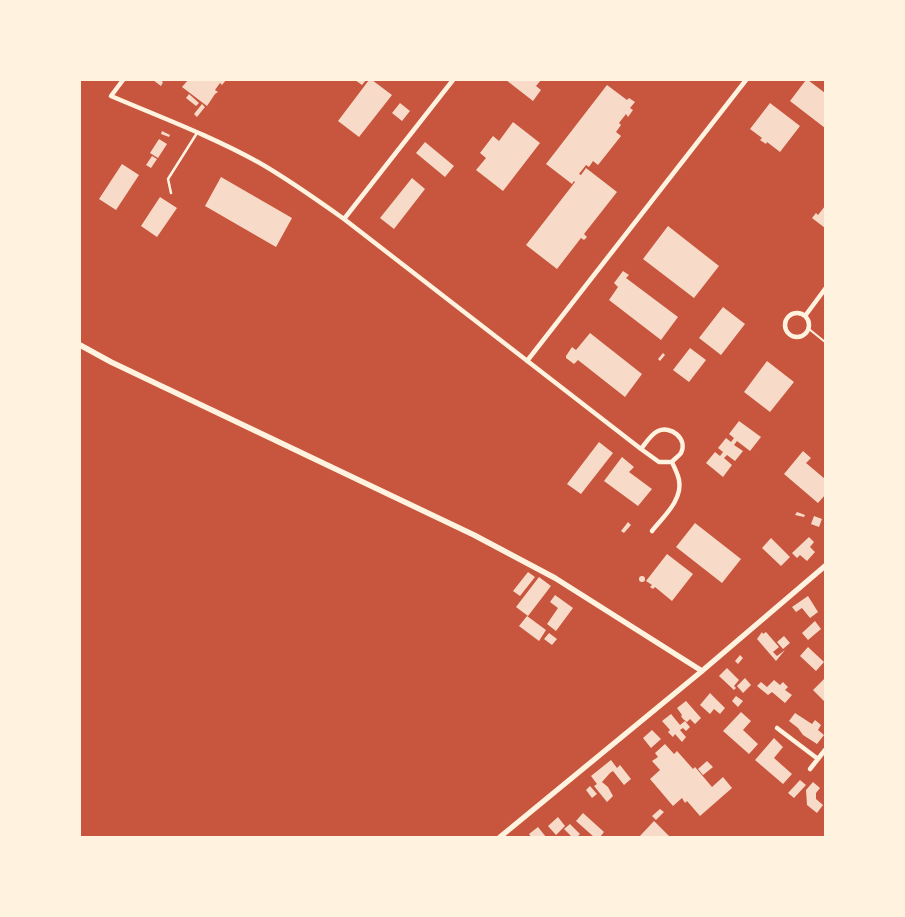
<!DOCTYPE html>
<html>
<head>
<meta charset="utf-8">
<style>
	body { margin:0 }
	#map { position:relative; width:905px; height:917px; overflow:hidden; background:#c8553d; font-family:Mulish,sans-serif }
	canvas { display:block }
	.frame { position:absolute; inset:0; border:81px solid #fff3e0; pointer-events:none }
</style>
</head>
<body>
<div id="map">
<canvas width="905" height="917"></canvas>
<div class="frame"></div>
</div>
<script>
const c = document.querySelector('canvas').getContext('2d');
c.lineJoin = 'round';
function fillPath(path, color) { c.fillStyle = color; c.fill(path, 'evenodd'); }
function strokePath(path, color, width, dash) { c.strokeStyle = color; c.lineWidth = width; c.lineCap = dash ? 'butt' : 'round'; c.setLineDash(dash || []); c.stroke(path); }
const building = new Path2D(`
	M153,80H160L163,82L161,86Z
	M188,80H226L222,85L220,83L215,90L218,92L215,94L207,106L182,87Z
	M355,80H366L362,85Z
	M369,80H372L392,95L359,137L338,121Z
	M506,80H541L536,86L541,90L533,101Z
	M806,80H808L825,93V128L790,101Z
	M607,85L627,100L629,98L635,102L630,108L633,110L628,117L626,114L619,123L621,125L616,132L621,136L598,165L593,161L589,167L586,165L579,174L581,175L586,168L617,192L584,234L587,237L584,240L581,238L557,269L526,245L575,182L574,181L572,184L546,164Z
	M189,94L199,103L196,106L186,98Z
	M400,103L410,111L402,121L392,113Z
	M770,103L800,126L780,152L767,142L766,144L760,140L762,138L750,129Z
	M202,104L205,107L197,117L194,114Z
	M513,122L540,143L503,191L476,170L486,158L480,153L493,136L499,141Z
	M162,131L170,135L169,137L161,134Z
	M159,139L167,144L158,158L150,153Z
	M425,142L454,166L445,177L416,153Z
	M152,156L157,159L151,168L146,165Z
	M122,164L139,175L116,210L99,199Z
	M221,177L292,218L276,247L205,206Z
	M412,178L425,189L394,229L380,218Z
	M160,197L177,208L157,237L141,226Z
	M825,206V228L812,218L816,213L818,215Z
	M668,226L719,266L694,298L643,259Z
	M623,271L629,275L626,278L678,317L661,340L609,300L618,287L614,283Z
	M723,307L745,324L721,355L699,338Z
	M590,333L642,374L625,397L578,360L574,364L566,358V356L572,347L576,350Z
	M690,348L706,360L689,382L673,370Z
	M663,353L665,355L660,361L658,359Z
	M767,361L794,382L770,412L744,392Z
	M739,421L761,437L750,451L737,441L734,445L743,451L735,461L727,455L724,458L732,465L723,477L706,463L715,452L720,456L723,452L718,448L726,438L731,442L734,438L729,434Z
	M599,442L613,453L581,494L567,484Z
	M803,451L811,458L806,463L825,479V495L818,503L784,474Z
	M622,457L634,467L629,472L652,489L638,506L604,481Z
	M797,512L805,515L804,517L795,515Z
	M814,516L822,519L819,527L811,524Z
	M628,522L631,525L624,533L621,531Z
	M695,523L741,559L722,583L676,547Z
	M809,537L814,542L810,547L815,552L807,561L800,555L797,558L792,553Z
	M771,538L790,557L781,566L762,548Z
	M667,554L693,574L672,601L655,587L653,589L650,587L652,585L646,581Z
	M528,572L535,577L520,596L513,591Z
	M639 579a3 3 0 1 1 6 0a3 3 0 1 1-6 0Z
	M539,577L551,586L528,616L516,607Z
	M555,595L573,608L556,631L547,624L558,608L550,602Z
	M808,596L818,612L810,618L802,608L796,612L792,607Z
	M527,616L546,630L539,641L519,626Z
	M815,621L821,629L808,640L802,633Z
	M762,632L763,634L766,632L779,647L773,652L777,656L785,650L776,661L757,639Z
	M549,633L557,639L552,645L544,639Z
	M784,636L790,643L783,649L777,642Z
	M808,647L824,662L816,671L800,656Z
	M740,655L743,658L738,664L735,661Z
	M727,668L739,680L734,686L736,688L734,690L719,676Z
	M745,678L751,685L743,693L737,686Z
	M825,678V702L813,690Z
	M774,680L780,685L783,682L788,687L785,690L792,695L785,703L772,692L768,695L757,686L761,682L767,687Z
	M710,693L725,708L720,714L714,709L710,714L700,705Z
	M736,696L743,701L738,707L732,701Z
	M686,701L701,718L695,724L690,719L687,722L683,719L681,716L682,715L677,708Z
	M741,712L751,721L743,730L758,744L749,754L723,731Z
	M795,713L812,724L815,720L821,725L818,730L824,735L817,744L803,735L798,728L789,721Z
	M671,714L680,725L685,721L690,727L686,731L683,728L680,730L686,737L682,742L675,734L673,737L668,732L670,730L662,721Z
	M652,730L661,739L651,748L643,738Z
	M774,738L783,747L774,758L792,774L783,784L755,760Z
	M665,744L674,754L677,751L693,769L695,767L712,787L723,777L732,788L700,816L687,801L685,803L682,798L673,806L650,779L660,770L652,761L658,757L655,753Z
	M611,760L617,768L620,765L631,779L624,785L613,771L610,773L602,782L608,787L613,796L607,802L594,786L597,784L591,776Z
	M707,761L713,767L703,775L698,769Z
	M800,780L806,785L794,798L788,793Z
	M813,782L820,788L816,793V799L823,805L817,813L807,805L806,790Z
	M590,786L597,794L592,798L586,790Z
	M660,809L664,812L656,820L652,816Z
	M583,813L604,832L600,837H594L576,821Z
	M558,817L565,826L556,835L548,826Z
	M654,821L670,837H639Z
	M570,824L580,834L577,837H572L564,829Z
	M538,827L546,837H531L529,834Z`);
const path = new Path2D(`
	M809,329L825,342`);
const service = new Path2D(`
	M171,193L168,179L197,133`);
const minor = new Path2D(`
	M123,80L111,96C160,117 211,136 258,162C288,179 316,199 344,219L641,449L659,462H672C674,459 679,456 681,453C688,439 671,425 658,431C651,434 646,443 641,449
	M344,219L453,80
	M785 325a12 12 0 1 1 24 0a12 12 0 1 1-24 0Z
	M805,316L825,289
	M527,361L746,80
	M652,531C663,517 683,500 679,480C678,474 674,467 672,462
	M777,728L818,759
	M810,769L825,750`);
const tertiary = new Path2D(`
	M80,345L111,362L474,535L555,578L702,671
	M500,837L702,671L825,566`);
fillPath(building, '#f7dbc8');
strokePath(path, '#fff3e0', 2);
strokePath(service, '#fff3e0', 2.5);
strokePath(minor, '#fff3e0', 4.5);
strokePath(tertiary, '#fff3e0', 5.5);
</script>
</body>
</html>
